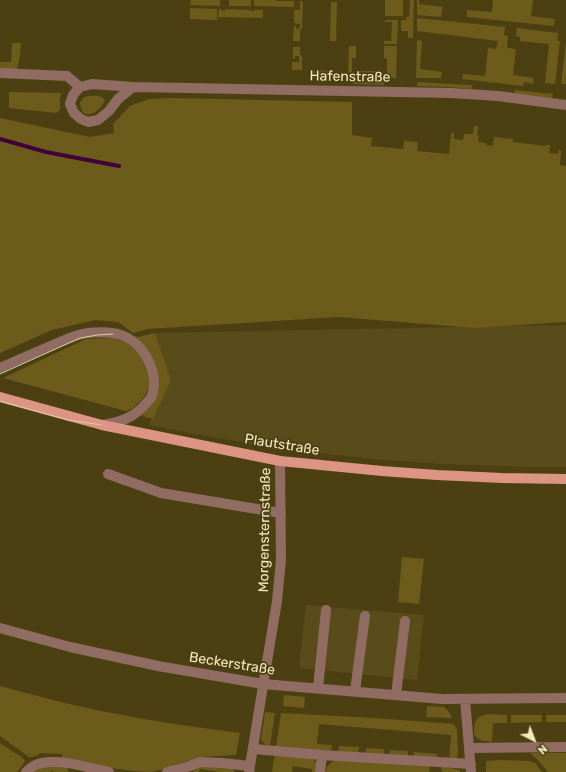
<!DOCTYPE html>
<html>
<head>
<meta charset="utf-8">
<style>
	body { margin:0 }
	#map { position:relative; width:566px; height:772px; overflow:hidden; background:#4c4012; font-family:Rubik,sans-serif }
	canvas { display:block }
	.north { position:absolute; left:514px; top:720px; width:40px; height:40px; -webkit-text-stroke:3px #4c4012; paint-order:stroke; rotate:138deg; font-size:11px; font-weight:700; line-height:16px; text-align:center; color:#f3e8c0 }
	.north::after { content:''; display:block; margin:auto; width:14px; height:18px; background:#f3e8c0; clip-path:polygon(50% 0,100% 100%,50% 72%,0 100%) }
</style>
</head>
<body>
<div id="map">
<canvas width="566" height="772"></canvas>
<div class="north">N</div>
</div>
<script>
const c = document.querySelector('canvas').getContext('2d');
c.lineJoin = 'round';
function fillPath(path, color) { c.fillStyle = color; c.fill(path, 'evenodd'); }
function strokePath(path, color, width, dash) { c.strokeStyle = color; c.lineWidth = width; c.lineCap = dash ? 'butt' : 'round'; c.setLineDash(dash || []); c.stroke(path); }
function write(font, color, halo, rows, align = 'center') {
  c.font = font + ' Rubik,sans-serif'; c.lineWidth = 3.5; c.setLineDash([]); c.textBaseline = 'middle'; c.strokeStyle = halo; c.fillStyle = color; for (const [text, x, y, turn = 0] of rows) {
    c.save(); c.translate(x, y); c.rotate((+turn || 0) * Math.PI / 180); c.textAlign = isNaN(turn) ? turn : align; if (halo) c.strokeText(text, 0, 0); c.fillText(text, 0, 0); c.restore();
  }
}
const built = new Path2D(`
	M566,325V467H537L443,464L373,459L319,453L267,446L194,434L149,425L171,380L155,333Z
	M306,605L424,615L417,680L299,668Z`);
const green = new Path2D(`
	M191,0H220V6L190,5Z
	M229,0H251V6H229Z
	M254,0H276V1H294V7L254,6Z
	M385,0H403V16H385Z
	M410,0H414L413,38H408V31H401V20H406V17H409Z
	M417,0H419V4L443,7L441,17L417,15Z
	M493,0H533L531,16L555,19L554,26L467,17V10L492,12Z
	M300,1L303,2L302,29H300V41H293L294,26H296V29L300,28V24L294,23V10H300Z
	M331,2H337L336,41H330Z
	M190,8L217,9V20L190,19Z
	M219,9H222V11H225V9L251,10V11H255V10H263V18L218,17Z
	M417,18L505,27L504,35L508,36L507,48L516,49L513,75L534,78L533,84L524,82L523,86L462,79L463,74L485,76L488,48L496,49L498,41L417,31Z
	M385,20H398L397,44H384V41H391L392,22H385Z
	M517,28L558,33L557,41H560L555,84L545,83L549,44L520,41V37L516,36Z
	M417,40L422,41L420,69L442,72L441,78H416Z
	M566,42V84H561Z
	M12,43H21L20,55L17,70L0,69V62H11Z
	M349,46H356V58H352V75H359V71H380V75H387V59L384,58V46H397L396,78L348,77Z
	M293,47H300V55H302V70H292V62H299V56H295V59H293Z
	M314,70L330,71V72H336V76H314Z
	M353,81H384V85L353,84Z
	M417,82L472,85V89L447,87L417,86Z
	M515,90L553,94L552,98L514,94Z
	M9,92L61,93C61,94 60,99 60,99C59,106 63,109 56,113L9,108Z
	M87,96C94,96 102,94 105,101C99,113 82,123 80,103L83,98Z
	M173,98L352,102V135L372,138L371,146L403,149L404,141L418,142L417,151L449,154L451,133H454V139L463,140L464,134H473L474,126H478L477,135L479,136L478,142L486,143V145L493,146L494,137L513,139V142L545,146L546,145H550L549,153L558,154V150L561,151L560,165L566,166V322L474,328L339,317L147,329L133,333L118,322L95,320L52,330L0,353V118L90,137L114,133L113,124L130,106L149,99Z
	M155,333L171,380L153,419L142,416L148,406L156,383L134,338Z
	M112,338L128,343L141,355L149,377V386L146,394L141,400L132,409L126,411L3,378L86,339Z
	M402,557L424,559L419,604L398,602Z
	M0,686C33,695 67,704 101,711C147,720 193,727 240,733L236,755L200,757L167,768L151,772L134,771L111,768L62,759V754L42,753L33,757H29L0,736Z
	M284,695L305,697L304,708L283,706Z
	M427,706L444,707L449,712L452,718L426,717Z
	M265,712L275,713L270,745L267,746L261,740Z
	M281,713L374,718L453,724L455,726L457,729L458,752L457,758L454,760L449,761L451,735L319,724L317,744L332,745L331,751L276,747Z
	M488,714L507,715V723H493L492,742C485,741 479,741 474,735C474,722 475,717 488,714Z
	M511,715H542V722L511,723Z
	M546,715H566V722H546Z
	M0,743L23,758L25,762L17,772H0Z
	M339,746L359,747L358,753L338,752Z
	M366,748L384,749V755L365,754Z
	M390,750L408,751V757L389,756Z
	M414,752L437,754V760L413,758Z
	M275,753L308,757L313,759L316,763V772H312V769L293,766L292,772H272Z
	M530,753H566V772H548L537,759Z
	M340,758L430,765L429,772H325C328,764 332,761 340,758Z
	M501,760L530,761L536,764L542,772H486V761Z
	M54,766L68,768V772H56L51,771V772H33L43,767Z
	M200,766L234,767V772H220L200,769L199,772H192L196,768Z
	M442,767L452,768L459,770L460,772H443L441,769Z`);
const stream = new Path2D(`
	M0,139L46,152L119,166`);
const minor = new Path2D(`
	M0,73L67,76L80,87
	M133,87L118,99L109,111L98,120L88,122L81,119L74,113L70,104L73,95L80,87L92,84L133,87L187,88L451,93L498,96L566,105
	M0,368C18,360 36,352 53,345C65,340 76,334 88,333C98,332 111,332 121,335C144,342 161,376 151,398C150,399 148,401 147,402C135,418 120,422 102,425
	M108,474L161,493L281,513
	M0,628L70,647L158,666L263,684L442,699L566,698
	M318,688L326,610
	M355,691L365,616
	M396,695L405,621
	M465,699L471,772
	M470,748L566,747
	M253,749L322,755L471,764
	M26,772C30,768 35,764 42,763C62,759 89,768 109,772
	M167,772L187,767L200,762L222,763L250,766
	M249,772L261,698L277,601L281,560L280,461
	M320,772L322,755`);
const major = new Path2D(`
	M0,397L102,425L280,461L382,471L437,475L502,478L566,479`);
const tram = new Path2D(`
	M0,374L80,338L97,335L113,334
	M0,401L68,420L102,425`);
const streetNames = [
	["Hafenstraße",350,77,1],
	["Plautstraße",282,445,9],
	["Morgensternstraße",265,530,-89],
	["Beckerstraße",232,664,9]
];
fillPath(built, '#5a4c1a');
fillPath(green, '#6c5b1b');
strokePath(stream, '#410239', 4);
strokePath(minor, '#906c63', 10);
strokePath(major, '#dc9483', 10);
strokePath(tram, '#d9cea5', 1);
write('14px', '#f3e8c0', '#4c4012', streetNames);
</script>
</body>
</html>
